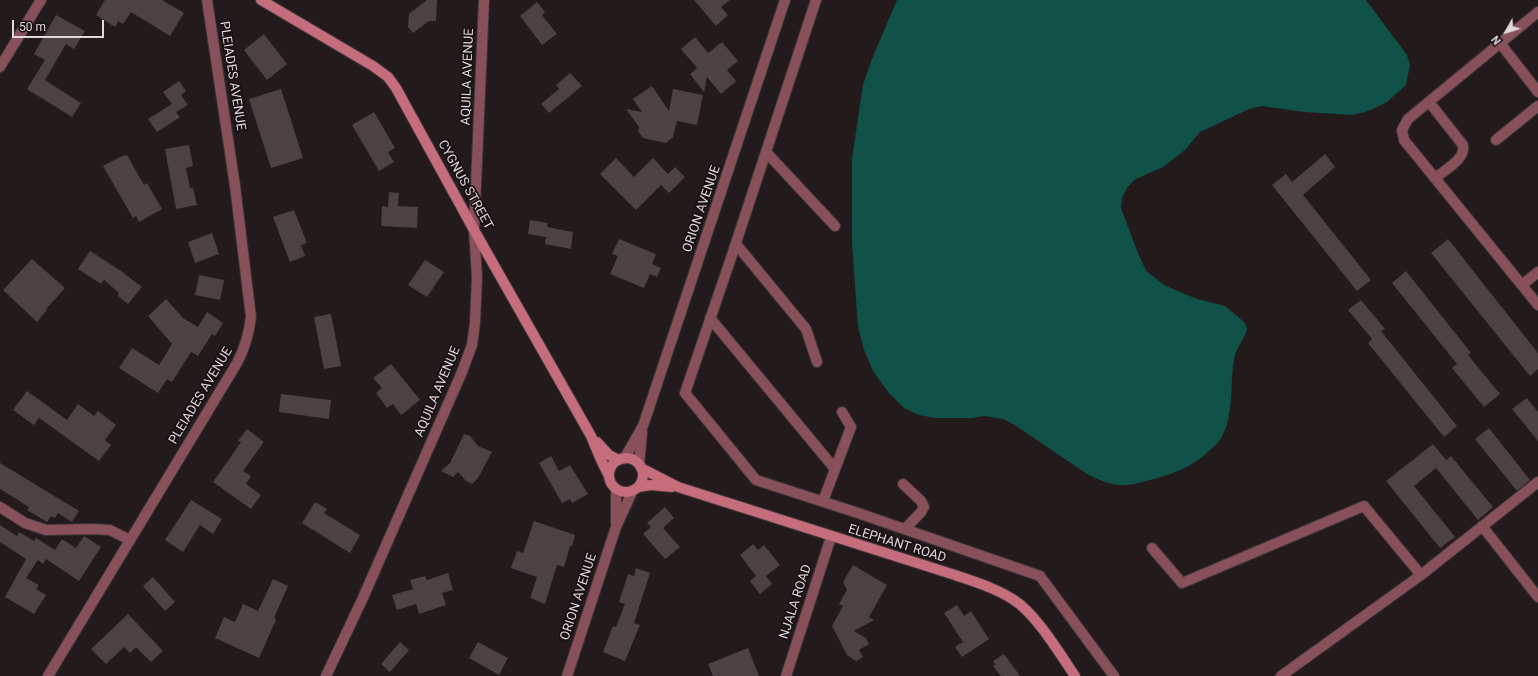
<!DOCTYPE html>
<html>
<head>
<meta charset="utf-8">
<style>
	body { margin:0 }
	#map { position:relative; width:1538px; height:676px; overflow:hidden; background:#231a1c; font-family:Roboto,sans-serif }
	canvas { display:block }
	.north { position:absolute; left:1486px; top:12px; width:40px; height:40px; -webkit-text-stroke:3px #1a1113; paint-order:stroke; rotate:231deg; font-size:11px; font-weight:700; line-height:16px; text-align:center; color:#dfd9da }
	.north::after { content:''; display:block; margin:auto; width:14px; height:18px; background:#dfd9da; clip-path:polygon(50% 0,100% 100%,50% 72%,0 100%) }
	.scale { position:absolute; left:12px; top:20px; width:92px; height:18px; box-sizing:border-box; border:2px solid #dfd9da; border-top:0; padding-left:5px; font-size:12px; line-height:14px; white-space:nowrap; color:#dfd9da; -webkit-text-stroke:3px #1a1113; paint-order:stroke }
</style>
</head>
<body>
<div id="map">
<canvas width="1538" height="676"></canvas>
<div class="north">N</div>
<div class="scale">50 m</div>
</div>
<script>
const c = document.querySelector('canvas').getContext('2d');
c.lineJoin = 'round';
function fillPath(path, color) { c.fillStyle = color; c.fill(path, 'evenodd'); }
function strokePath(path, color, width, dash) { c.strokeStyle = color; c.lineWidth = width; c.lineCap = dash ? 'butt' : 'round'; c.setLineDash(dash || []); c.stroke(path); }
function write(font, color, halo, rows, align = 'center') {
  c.font = font + ' Roboto,sans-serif'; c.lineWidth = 3.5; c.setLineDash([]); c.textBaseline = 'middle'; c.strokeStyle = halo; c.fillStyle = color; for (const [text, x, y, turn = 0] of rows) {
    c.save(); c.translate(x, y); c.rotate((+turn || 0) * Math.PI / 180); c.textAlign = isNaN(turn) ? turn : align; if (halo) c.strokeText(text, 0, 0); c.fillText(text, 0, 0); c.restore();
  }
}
const water = new Path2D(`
	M897,0H1366L1407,55L1410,65L1406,85L1387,102L1375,108L1365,112L1352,115L1304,112L1262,106L1249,109L1200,132L1185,150L1163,167L1134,180L1127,188L1122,198L1121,208L1139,256L1147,272L1166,286L1197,299L1225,306L1244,322L1247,328C1246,337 1238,345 1235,355C1229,380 1235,414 1222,436C1220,441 1215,446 1210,450C1192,467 1178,472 1154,479C1142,482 1131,486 1119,485C1108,484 1097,479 1087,474L1015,425L1003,419L985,416L972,418H935L919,415L904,408L888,392L873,371L864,350L858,327L852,243V158L863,85L872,59Z`);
const building = new Path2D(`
	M105,0H162L184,13L170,36L131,12L123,24L118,21L115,27L96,15Z
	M427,0H437L436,21H429L413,33L408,27L409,14Z
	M694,0H730L721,7L728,15L716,26Z
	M537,2L545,12L542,15L557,34L542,45L520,16Z
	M56,15L85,31L74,49L66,44L45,80L81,103L72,117L27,89L45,60L34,54Z
	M264,34L287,64L267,80L244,50Z
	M695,37L708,53L722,42L738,61L727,70L736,81L721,94L707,77L704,92L690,74L697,68L681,49Z
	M570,73L582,86L549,113L541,104L559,89L556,85Z
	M179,81L186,91L181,95L188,105L176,112L180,117L157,132L148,119L172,104L163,92Z
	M652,86L669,111L673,89L703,95L697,125L677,121L673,137L666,143L643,138L638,131L639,127L626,109L642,112L633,99Z
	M281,89L303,158L271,168L249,99Z
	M374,112L395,148L388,152L394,162L379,171L352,125Z
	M189,145L193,166L186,168L190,188H193L197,205L176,209L165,149Z
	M1325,154L1335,167L1303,195L1371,280L1357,291L1272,185L1286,174L1292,182Z
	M127,155L144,185L147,183L162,209L139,222L136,216L133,218L103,166L120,157Z
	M616,158L634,177L653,158L668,174L675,167L685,177L669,193L661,185L636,210L600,174Z
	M389,192L399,193L398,206L418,207L417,228L381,226L382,206L388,207Z
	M294,210L307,243L301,245L305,256L290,262L273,217Z
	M530,220L548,223L547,227L573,232L571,249L545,244L546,237L528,234Z
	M212,233L219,254L195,263L188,242Z
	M619,239L656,254L652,264L661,268L657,277L650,274L644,288L610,274L618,256L612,254Z
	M1448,239L1538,353V369L1530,376L1431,253Z
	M90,251L121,271L142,287L128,304L117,295L119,293L104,280L101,284L78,269Z
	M32,259L65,288L46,309L47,310L37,322L3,290Z
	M425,260L444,272L427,297L408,285Z
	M1406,271L1471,353L1468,355L1500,394L1484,407L1452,368L1457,364L1392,283Z
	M199,275L224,280L220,300L195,295Z
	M166,299L183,318L198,327L207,312L223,323L215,336L212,334L198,356L191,352L172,382L167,379L158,393L119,368L132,348L159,365L172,344L148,316Z
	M1361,300L1385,329L1381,331L1457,426L1444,437L1368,343L1372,339L1348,310Z
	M331,314L341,366L324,369L314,317Z
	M391,364L420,400L401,415L393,404L387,408L376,393L382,388L373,378Z
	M27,391L67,420L78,404L94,416L98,411L116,425L105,440L111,445L99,461L39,418L34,425L13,410Z
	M281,394L331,400L329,419L279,412Z
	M1527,398L1538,412V441L1512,409Z
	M1489,428L1530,480L1517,491L1475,439Z
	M247,429L264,442L243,471L251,476L246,484L261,495L251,509L213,482L241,442L238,441Z
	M464,434L470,436L478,446L492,452L478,478L472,484L466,481L458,472L453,477L441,471L450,463Z
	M1433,444L1446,460L1451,456L1493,507L1478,520L1436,468L1414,486L1455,537L1440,548L1386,481Z
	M551,456L559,471L570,465L588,494L572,503L570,499L562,503L539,463Z
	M0,463L79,511L72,522L58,513L55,518L51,516L47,522L27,510L29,507L0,489Z
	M191,500L222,519L213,534L200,525L183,552L165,540Z
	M315,502L327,509L324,513L360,535L350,553L302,523Z
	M665,507L674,518L663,528L680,547L665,559L643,534L651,527L647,523Z
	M534,521L575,535L572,546H570L564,567L557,565L545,604L530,598L537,577L511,568L517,551L523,553Z
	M0,525L17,536L19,532L34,541L36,538L55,550L62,539L76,548L84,536L101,547L79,581L46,559L43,564L38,560L26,578L39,585L36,589L46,595L34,614L5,597L26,559L0,542Z
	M753,544L758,550L764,545L780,565L766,576L772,584L760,594L750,581L756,576L740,555Z
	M853,565L887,585L869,617L874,620L854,631L866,638L869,644L859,650L863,657L856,661L847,655L832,626L843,606L839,604L847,590L843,582Z
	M636,568L650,573L634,623L640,625L625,661L603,652L613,626L616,627L625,604L619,602L628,574L634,576Z
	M448,573L453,590L442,593L446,605L419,614L416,604L397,610L392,595L413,589L410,580L425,576L427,580Z
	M153,577L175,602L165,611L143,586Z
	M273,579L288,586L274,618L276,620L259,658L215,638L224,617L235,622L243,604L258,611Z
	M957,605L964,616L971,611L989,639L962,657L955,647L963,642L944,613Z
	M128,614L163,651L151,662L136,647L130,653L124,647L106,664L91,649Z
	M400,642L409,650L390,672L381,664Z
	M478,642L508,658L499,675L469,658Z
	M748,648L759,676H713L708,664Z
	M1004,654L1020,676H1001L993,666L995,664L993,661Z`);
const street = new Path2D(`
	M816,0L733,252L685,393L756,480L858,513L1040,576L1114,676
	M1538,12L1408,119L1402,130L1404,140L1538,305
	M1500,43L1538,92
	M0,67L41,0
	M1429,102L1463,145C1466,159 1445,170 1435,178
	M1496,140L1538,106
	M766,152L835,226
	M736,244L806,329L817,362
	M1522,285L1538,272
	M710,318L835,469
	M624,459L643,426L785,0
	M639,465L642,432
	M903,484L921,501L924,507L921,512L905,529
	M823,501L851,427L842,412
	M0,507L25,523L46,530L93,529L110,530L130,540
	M616,523V489
	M1482,526L1538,597
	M1152,548L1182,583L1364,506L1421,575
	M48,676L237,363C245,348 249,334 251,317L235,186L207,0
	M326,676L362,600L444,413L462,372L472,345L475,323L477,277L474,230L484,0
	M567,676L616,527L633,490
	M786,676L831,537
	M1281,676L1421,575L1538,482`);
const secondary = new Path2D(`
	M261,0L373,66L388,77L396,88L474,230L591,436L601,460L609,476
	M597,442L609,455L619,460
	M609 475a17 17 0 1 1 34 0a17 17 0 1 1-34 0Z
	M641,468L678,487L955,575C975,582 996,588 1014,600C1036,614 1060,654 1075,676
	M638,487L651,485L672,487`);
const streetNames = [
	["PLEIADES AVENUE",232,76,81],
	["AQUILA AVENUE",468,77,-88],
	["CYGNUS STREET",465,185,61],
	["ORION AVENUE",702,209,-71],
	["AQUILA AVENUE",438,392,-67],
	["PLEIADES AVENUE",201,396,-59],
	["ELEPHANT ROAD",897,544,17],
	["ORION AVENUE",579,597,-72],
	["NJALA ROAD",796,602,-72]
];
fillPath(water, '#105148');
fillPath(building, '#4c4143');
strokePath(street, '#3d3537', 12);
strokePath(secondary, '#3d3537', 12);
strokePath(street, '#88505a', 10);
strokePath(secondary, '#c56c7d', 10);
write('13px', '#dfd9da', '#1a1113', streetNames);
</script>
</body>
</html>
